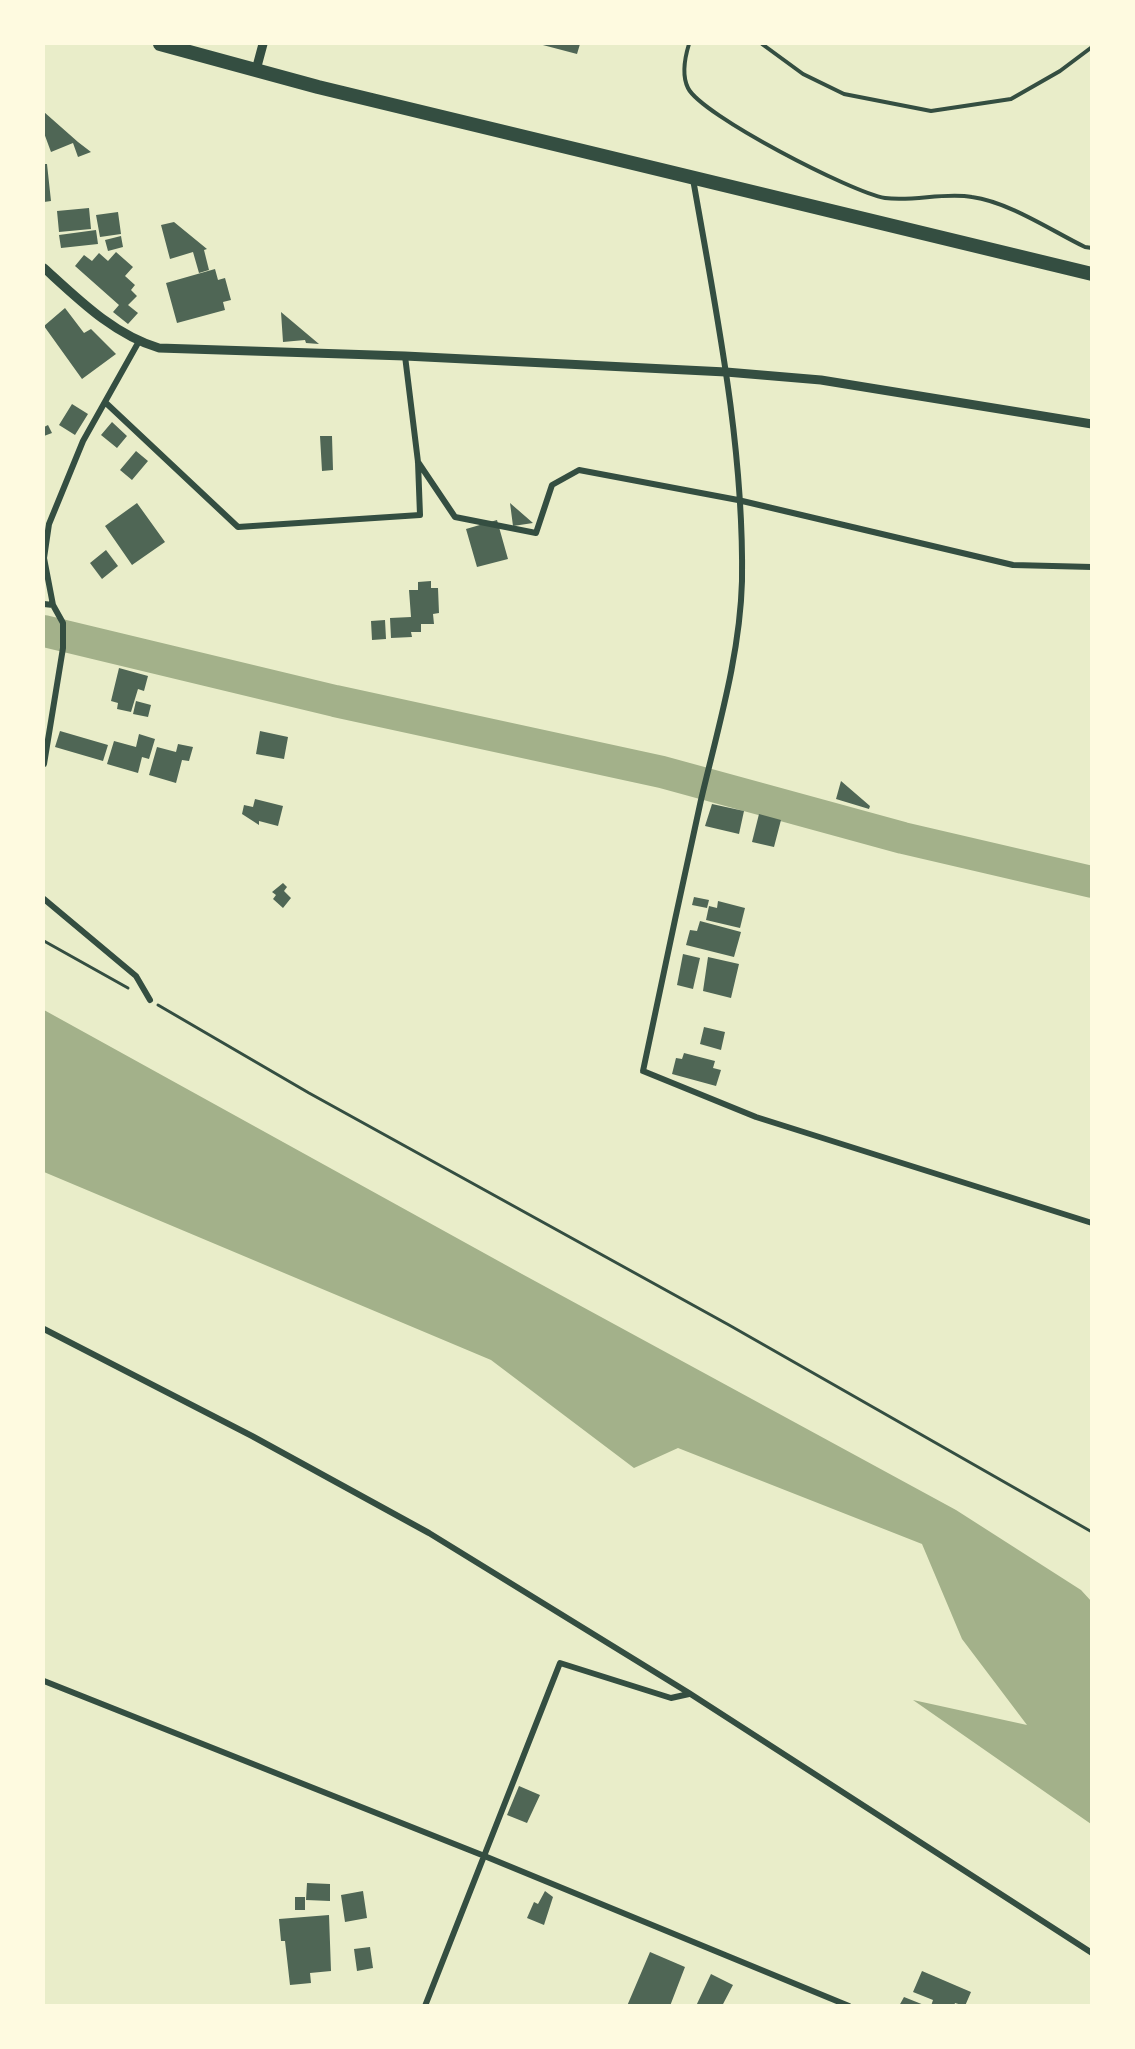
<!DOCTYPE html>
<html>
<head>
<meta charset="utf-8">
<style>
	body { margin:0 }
	#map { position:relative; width:1135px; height:2049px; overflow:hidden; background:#e9edc9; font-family:Barlow,sans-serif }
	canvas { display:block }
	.frame { position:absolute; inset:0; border:45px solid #fefae0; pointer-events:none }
</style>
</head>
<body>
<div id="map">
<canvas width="1135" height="2049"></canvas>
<div class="frame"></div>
</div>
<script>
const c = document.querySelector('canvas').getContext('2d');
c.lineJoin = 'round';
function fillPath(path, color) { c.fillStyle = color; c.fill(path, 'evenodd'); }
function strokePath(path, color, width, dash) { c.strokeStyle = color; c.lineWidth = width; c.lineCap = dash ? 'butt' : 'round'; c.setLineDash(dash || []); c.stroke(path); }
const water = new Path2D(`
	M44,1010L522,1274L956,1510L1081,1590L1092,1602L1091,1824L913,1700L1027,1725L962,1639L922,1544L678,1448L634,1468L491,1360L44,1172Z`);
const river = new Path2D(`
	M44,631L335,701L662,772L903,838L1092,882`);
const building = new Path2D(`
	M539,44H580L577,54Z
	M44,112L78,142L91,152L78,157L73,143L51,152L44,133Z
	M44,164H47L51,201L44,202Z
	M89,208L91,229L59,232L57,211Z
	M118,212L121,234L100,237L96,215Z
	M174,222L207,249L204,250L209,270L199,273L193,252L170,259L161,225Z
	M96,230L98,244L61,248L59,235Z
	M121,236L123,247L108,251L105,240Z
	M116,252L133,267L125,276L135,285L131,290L137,296L128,305L138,313L128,324L113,312L119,305L75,266L84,255L92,261L99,253L108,261Z
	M215,269L218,280L225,278L231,300L223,302L225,310L177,323L166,283Z
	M65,308L84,333L91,329L116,354L82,379L44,326Z
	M281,312L319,344L306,343L305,340L283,342Z
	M72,404L88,414L75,435L59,425Z
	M112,422L127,436L117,448L101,435Z
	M48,425L52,433L44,436V427Z
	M320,436H332L333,470L322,471Z
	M136,451L148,461L132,480L120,470Z
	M137,503L165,542L132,565L105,526Z
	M510,503L533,523L513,526Z
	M497,520L508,559L477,567L466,529Z
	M106,550L118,566L102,579L90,563Z
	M431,581V588H438L439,613L433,614L434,624H421V632H411L412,637L391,638L390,618L411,617L409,590H418V582Z
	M385,620L386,639L372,640L371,621Z
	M119,668L148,676L144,691L138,689L131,712L117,709L118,703L111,701Z
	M136,701L151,705L148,717L133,714Z
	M60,731L108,745L103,761L55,747Z
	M260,731L288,737L284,759L256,754Z
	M139,734L155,739L149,759L142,757L138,773L107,764L114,741L136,747Z
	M178,744L193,747L189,761L182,760L176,783L149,775L157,747L176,752Z
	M841,781L870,806L869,809L836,799Z
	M255,799L283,806L278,826L259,821V825L242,814L244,805L253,807Z
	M712,804L744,811L739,834L705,826Z
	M759,814L781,820L774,847L752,842Z
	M283,883L287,887L284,891L291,898L283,908L273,899L276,895L272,892Z
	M694,897L709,900L707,908L692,905Z
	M718,901L745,908L740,928L706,920L709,906L717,908Z
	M700,921L741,932L734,957L686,945L690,930L697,931Z
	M683,954L700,958L693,989L677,985Z
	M708,957L739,964L731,998L703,991Z
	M704,1027L725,1032L721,1050L700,1044Z
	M684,1053L715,1061L713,1068L721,1070L716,1086L672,1074L676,1058L682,1059Z
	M519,1786L540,1795L527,1823L507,1815Z
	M307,1883L330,1884V1901L306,1900Z
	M363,1891L367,1918L345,1922L341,1895Z
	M545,1891L553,1897L544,1925L527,1918L534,1902L538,1904Z
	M295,1897H305V1910H295Z
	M329,1915L331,1971L310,1973L311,1983L290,1985L285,1941H281L279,1919Z
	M370,1947L373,1968L357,1971L354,1949Z
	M650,1952L685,1967L670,2006H627Z
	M922,1971L971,1992L965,2006L955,2003L954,2006H931L933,2000L913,1992Z
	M711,1974L733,1985L722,2006H696Z
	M904,1997L924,2005V2006H899Z`);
const path = new Path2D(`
	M44,941L128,988
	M158,1005L309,1093L729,1325L1092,1532`);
const service = new Path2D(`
	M689,44C685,57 681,74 688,88C701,115 853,193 885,198C913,202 944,192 972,197C1009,202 1052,231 1085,247L1092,248
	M762,44L803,74L844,94L931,111L1011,99L1060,71L1092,47`);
const minor = new Path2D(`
	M693,179C716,311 744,446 742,581C740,655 718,728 701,800C681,890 662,981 643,1071L756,1117L1092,1223
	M106,403L238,527L420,515L418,462L405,356
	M418,462L455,517L536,533L552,485L579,470L738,500L1013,565L1092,567
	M44,604L53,605
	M44,764L63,648V623L53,605L44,558L49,524L83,441L138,343
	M44,899L136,976L150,1000
	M44,1329L252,1436L429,1533L689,1693L1092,1953
	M44,1681L482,1855L849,2006
	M425,2006L560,1663L671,1698L689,1694`);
const tertiary = new Path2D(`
	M256,70L263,44
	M44,268C78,299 114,335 159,348L405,356L726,372L821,380L1092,424`);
const trunk = new Path2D(`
	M160,44L318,87L1092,274`);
fillPath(water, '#a3b18a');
strokePath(river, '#a3b18a', 32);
fillPath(building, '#4f6655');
strokePath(path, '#344e41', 3);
strokePath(service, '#344e41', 4);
strokePath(minor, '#344e41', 6);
strokePath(tertiary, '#344e41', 9);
strokePath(trunk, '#344e41', 14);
</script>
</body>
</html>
